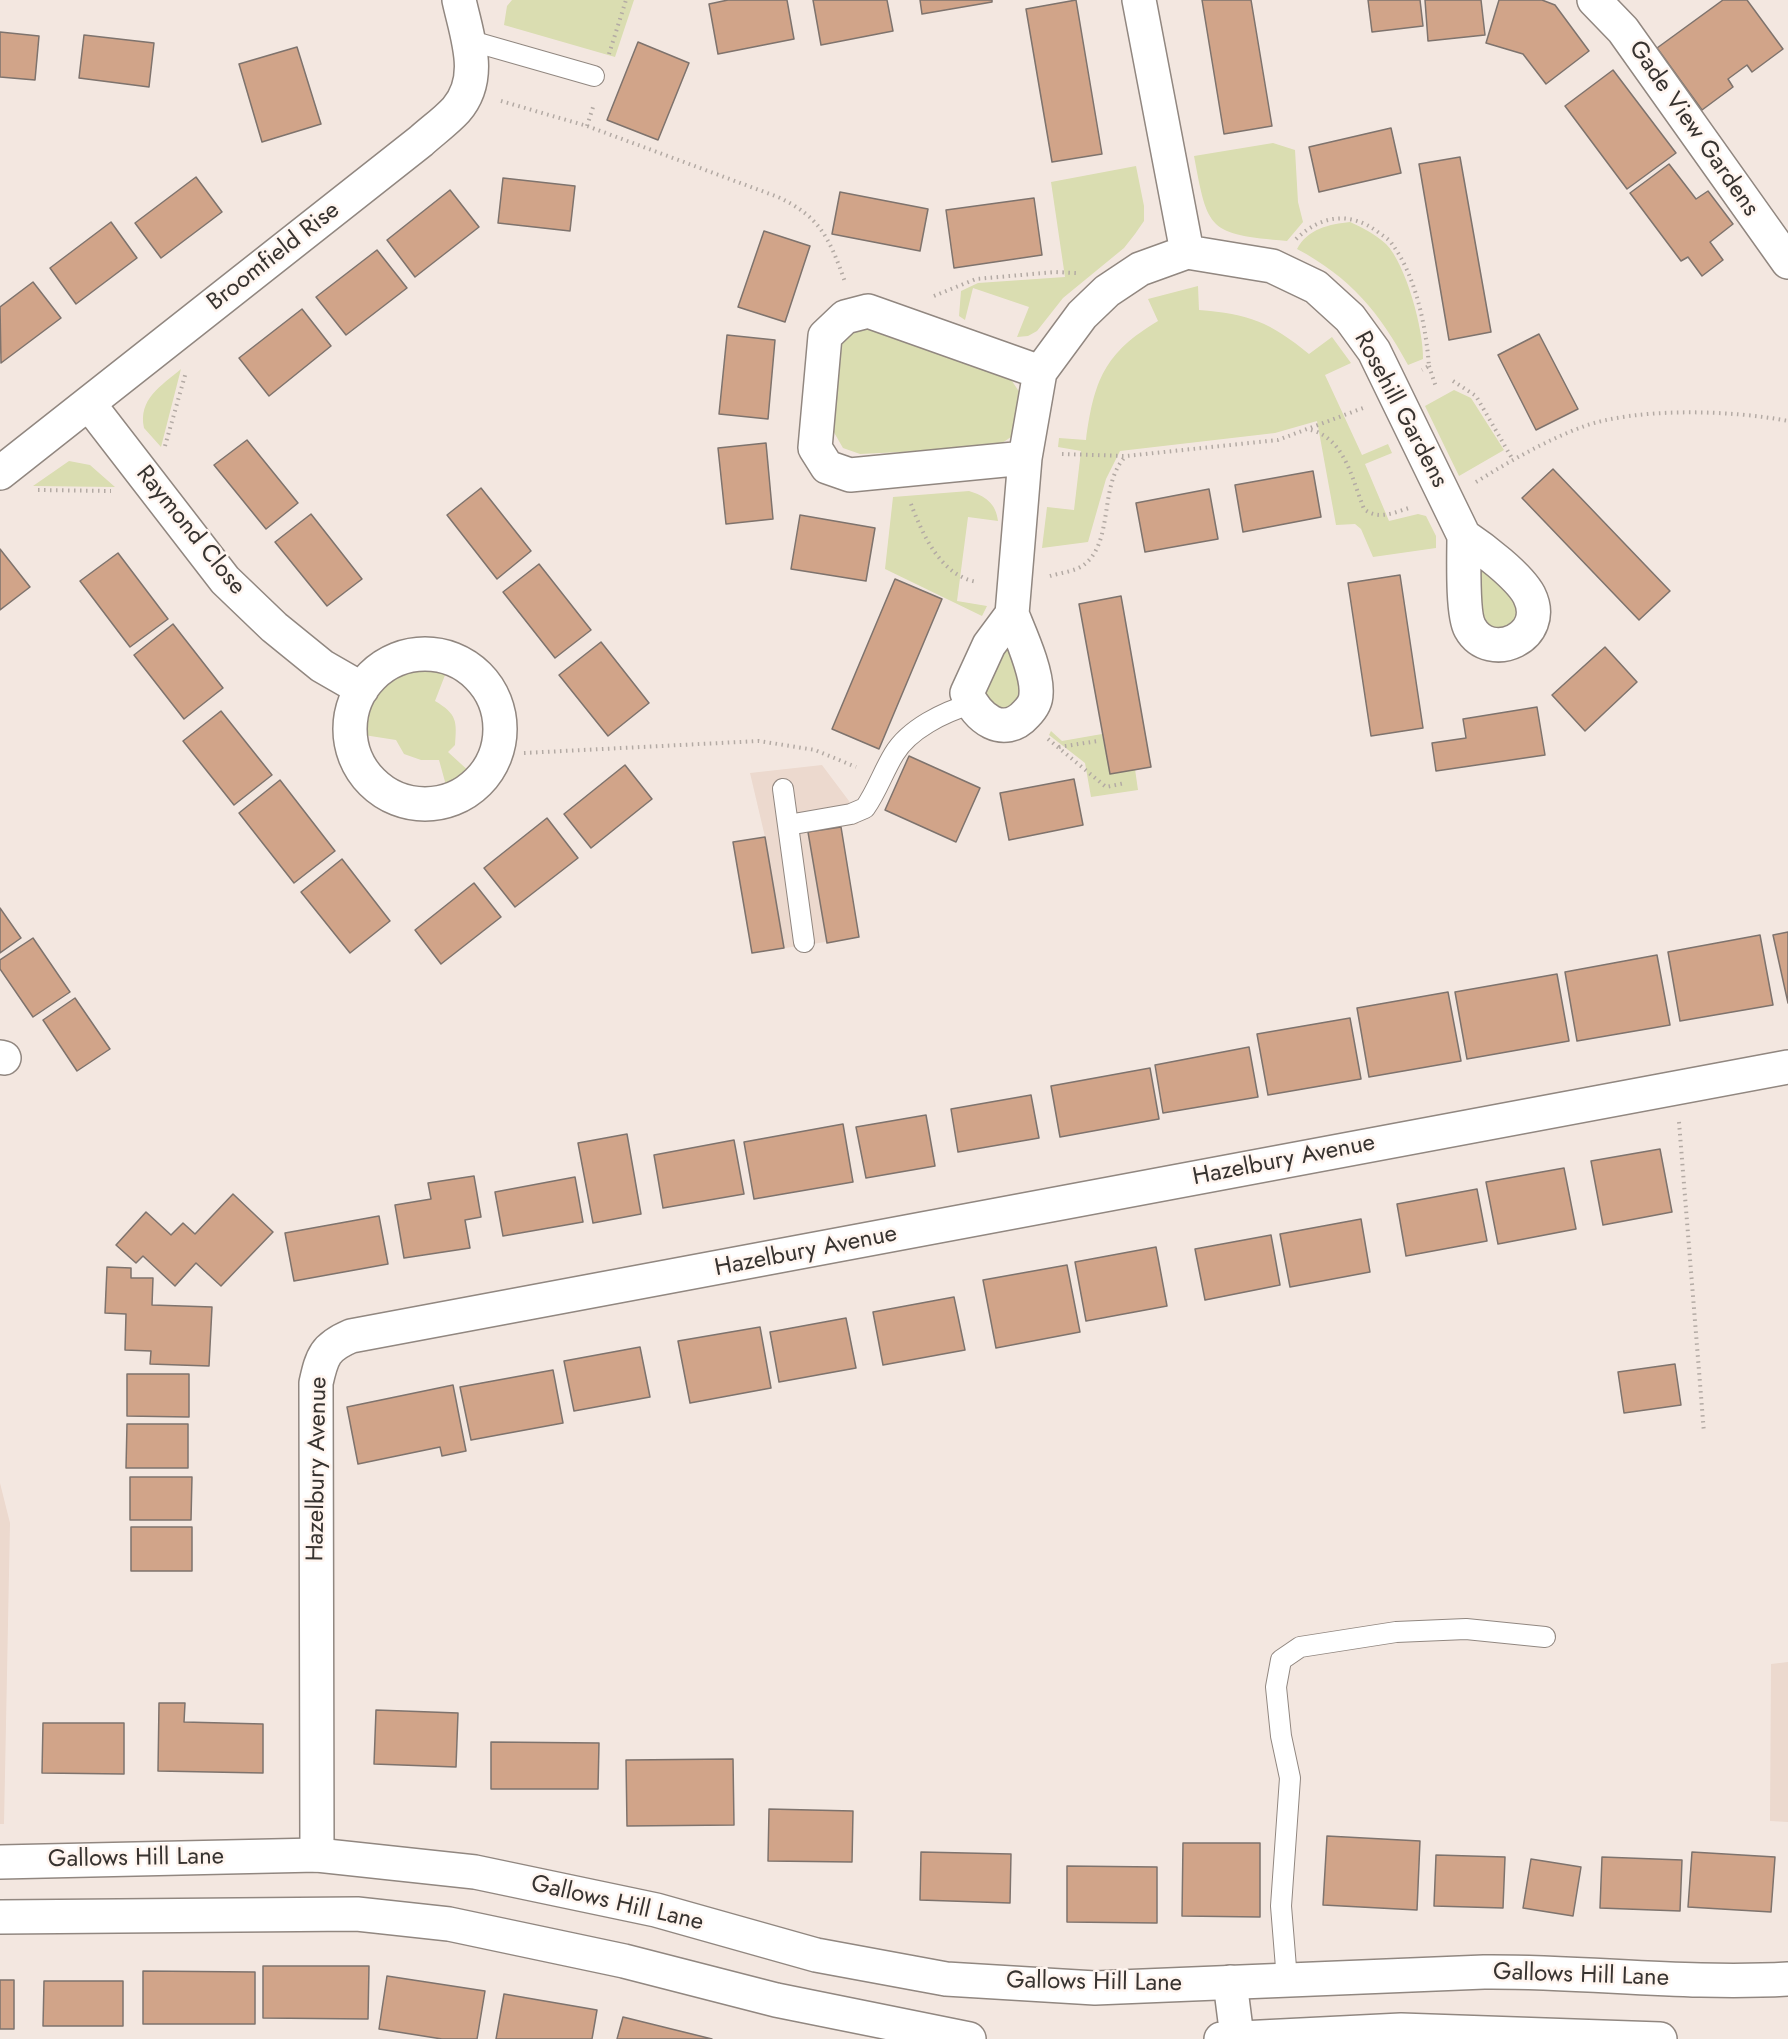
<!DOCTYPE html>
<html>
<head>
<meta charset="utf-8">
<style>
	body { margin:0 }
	canvas { display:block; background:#f3e7e0 }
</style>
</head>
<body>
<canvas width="1788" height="2039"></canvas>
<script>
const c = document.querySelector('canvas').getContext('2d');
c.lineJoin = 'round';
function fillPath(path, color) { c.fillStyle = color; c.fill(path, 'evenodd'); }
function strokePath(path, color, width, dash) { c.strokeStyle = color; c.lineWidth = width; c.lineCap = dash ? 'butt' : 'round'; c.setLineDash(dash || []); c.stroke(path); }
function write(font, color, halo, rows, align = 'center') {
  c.font = font + ' Jost,sans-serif'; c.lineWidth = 5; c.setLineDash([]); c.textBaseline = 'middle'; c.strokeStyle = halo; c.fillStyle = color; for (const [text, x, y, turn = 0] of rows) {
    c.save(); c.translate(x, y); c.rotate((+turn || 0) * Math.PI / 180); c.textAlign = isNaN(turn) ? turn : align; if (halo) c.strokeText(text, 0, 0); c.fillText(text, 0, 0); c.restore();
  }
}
const built = new Path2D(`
	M822,765L849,801L858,824L841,827L859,937L752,953L733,842L765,837L750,773Z
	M0,1483L10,1523L4,1824H0Z
	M1788,1662V1822L1770,1821L1771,1664Z`);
const green = new Path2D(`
	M512,0H634L615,57L504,25L507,6Z
	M1273,143L1295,150L1298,202L1303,222L1287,241C1208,234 1208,231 1194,156Z
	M1136,166L1144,206V221L1135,234L1124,248L1063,298L1037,331L1028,336L1017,337L1029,307L973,288L965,320L959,316L961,291L978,283L1065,277L1051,182Z
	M1350,222C1363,228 1375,234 1386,244C1406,264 1424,331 1423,359L1408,365C1380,313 1350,277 1297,249C1307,229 1330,224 1350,222Z
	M1198,286L1199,310C1249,314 1270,322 1309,354L1332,337L1351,363L1325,375L1362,455L1388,444L1392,453L1365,464L1389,521L1418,514L1426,516L1436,536V548L1373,557L1361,529L1355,524L1336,525L1317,421L1275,433L1120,451L1106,479L1088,542L1042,548L1047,507L1074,510L1081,451L1058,447L1059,438L1086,440C1094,381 1104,353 1158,321L1148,299Z
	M869,326L1010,378L1022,396L1017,433L1002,443L983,448L860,454L843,448L832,429L841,343L847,334Z
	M181,369L161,447L144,428C138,399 161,386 181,369Z
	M1454,390L1471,398L1504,450L1459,476L1425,406Z
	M69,461L90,465L115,487L33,486Z
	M969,491C985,496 996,503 998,521L968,517L957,601L987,606L982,616L885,569L893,497Z
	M1482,568L1517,603L1519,617L1503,630L1493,629L1483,620L1476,571Z
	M1005,647L1012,649L1015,653L1021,697L1015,710L993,711L983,692Z
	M419,668L447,670L435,701C457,714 457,721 455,745L448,752L472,774L447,789L439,760H421L404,754L396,740L364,735C368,696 382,680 419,668Z
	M1051,731L1062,741L1102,734L1110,773L1135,769L1138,790L1091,797L1085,763L1049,735Z`);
const building = new Path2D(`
	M728,0H787L794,39L718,54L709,4Z
	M813,0H887L893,31L821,45Z
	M920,0H992V2L922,14Z
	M1076,0L1102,154L1052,162L1026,9Z
	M1202,0H1251L1272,126L1224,134Z
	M1368,0H1420L1423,26L1372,32Z
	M1425,0H1481L1485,35L1428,41Z
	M1499,0H1542L1555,5L1589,51L1546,84L1523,54L1486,43Z
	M1723,0H1747L1783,49L1752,72L1747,65L1728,79L1733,87L1702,110L1657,48Z
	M0,32L39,36L35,80L0,77Z
	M84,35L154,43L149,87L79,78Z
	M638,42L689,63L658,140L607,120Z
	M297,47L321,124L262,142L239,64Z
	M1613,70L1676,153L1627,189L1565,106Z
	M1391,128L1401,173L1319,192L1309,147Z
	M1460,157L1491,332L1449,340L1419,164Z
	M1669,164L1696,199L1708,191L1733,224L1710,242L1723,260L1702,276L1688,257L1681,261L1630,193Z
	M196,177L222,212L161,258L135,223Z
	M503,178L575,186L570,231L498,223Z
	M450,190L479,227L415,277L387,240Z
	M840,192L928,209L920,251L832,234Z
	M1034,198L1042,255L954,268L946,210Z
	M111,222L137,258L76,304L50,268Z
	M764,231L810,246L785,322L738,307Z
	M377,250L407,288L346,335L316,297Z
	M33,282L61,318L1,363L0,307Z
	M302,309L331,346L269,396L239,358Z
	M1539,334L1578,409L1536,430L1498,355Z
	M727,335L775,340L768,419L719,414Z
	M247,440L298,503L266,529L214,465Z
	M766,443L773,519L726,524L718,448Z
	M1553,469L1670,591L1639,620L1522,498Z
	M1313,471L1321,517L1243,532L1235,485Z
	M481,488L531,551L497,579L447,515Z
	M1209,489L1218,539L1145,552L1136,503Z
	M311,514L362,579L327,606L275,542Z
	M800,515L875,528L866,581L791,569Z
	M0,549L30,587L0,610Z
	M118,553L168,619L130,647L80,581Z
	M539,564L591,630L555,658L503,592Z
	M1400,575L1423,728L1371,736L1348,583Z
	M895,579L942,599L879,749L832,729Z
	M1121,596L1151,767L1110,774L1079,604Z
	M173,624L223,688L184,719L134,655Z
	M601,642L649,703L608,736L559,675Z
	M1605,647L1637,682L1585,731L1552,695Z
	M1537,707L1545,755L1436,771L1432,743L1466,738L1463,719Z
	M221,711L272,775L234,805L183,741Z
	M909,756L980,788L956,842L885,810Z
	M625,765L652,799L591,848L564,814Z
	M1074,779L1083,825L1009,840L1000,793Z
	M280,780L335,851L294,883L239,813Z
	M547,818L578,858L515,907L484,868Z
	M841,827L859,937L827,943L808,832Z
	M765,837L784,948L752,953L733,842Z
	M342,859L390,921L350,953L301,892Z
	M474,883L501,917L441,964L415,930Z
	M0,908L21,938L0,953Z
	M1788,932V1003L1773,935Z
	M1760,935L1773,1005L1680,1021L1668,952Z
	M33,938L70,992L33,1017L0,969V960Z
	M1657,955L1670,1025L1577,1041L1565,972Z
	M1557,974L1569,1041L1467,1059L1455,992Z
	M1448,992L1461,1061L1369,1077L1357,1008Z
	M75,998L110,1049L77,1071L43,1020Z
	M1350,1018L1361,1079L1268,1095L1257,1034Z
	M1249,1047L1258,1097L1163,1113L1155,1065Z
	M1150,1068L1159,1119L1060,1137L1051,1086Z
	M1031,1095L1039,1138L958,1152L951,1109Z
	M926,1115L935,1166L866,1178L856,1127Z
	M843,1124L853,1182L754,1199L744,1142Z
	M627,1134L641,1214L593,1223L578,1143Z
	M734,1140L744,1194L663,1208L654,1155Z
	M1660,1149L1672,1212L1603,1225L1591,1161Z
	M1564,1168L1576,1229L1498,1244L1486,1182Z
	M474,1176L481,1217L465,1220L470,1248L404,1258L395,1205L431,1199L428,1183Z
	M575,1177L583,1222L503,1236L495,1192Z
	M1477,1189L1487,1241L1406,1256L1397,1204Z
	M233,1194L273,1232L221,1286L196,1263L175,1286L143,1256L136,1263L116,1245L146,1212L171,1235L183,1223L195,1234Z
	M379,1216L388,1264L294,1281L285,1233Z
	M1361,1219L1370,1272L1290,1287L1280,1234Z
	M1271,1235L1280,1285L1205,1300L1195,1249Z
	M1156,1247L1167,1306L1086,1321L1075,1262Z
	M1067,1265L1080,1332L996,1348L983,1280Z
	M107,1267L131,1268V1278H153L152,1305L212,1307L209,1366L150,1364L151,1351L125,1350L126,1314L105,1313Z
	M954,1297L965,1350L883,1365L873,1312Z
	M846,1318L856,1368L779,1382L770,1332Z
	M760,1327L771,1388L690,1403L678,1341Z
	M640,1347L650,1397L574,1411L564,1361Z
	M1675,1364L1681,1405L1624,1413L1618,1372Z
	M553,1370L563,1423L471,1440L460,1387Z
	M127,1374H189V1417L127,1416Z
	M453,1385L466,1451L442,1456L440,1447L358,1464L347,1407Z
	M127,1424H188V1468H126Z
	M130,1477H192L191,1520H130Z
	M131,1527H192V1571H131Z
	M159,1703H185L184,1722L263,1724V1773L158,1771Z
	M376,1710L458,1713L456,1767L374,1764Z
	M43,1723H124V1774L42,1773Z
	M491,1742L599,1743L598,1789H491Z
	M733,1759L734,1825L627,1826L626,1760Z
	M769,1809L853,1811L852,1862L768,1861Z
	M1327,1836L1420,1841L1417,1910L1323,1905Z
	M1183,1843H1260V1917L1182,1916Z
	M921,1852L1011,1854L1010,1903L920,1900Z
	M1692,1852L1775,1857L1771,1912L1688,1907Z
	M1436,1855L1505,1857L1503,1908L1434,1906Z
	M1602,1857L1682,1860L1680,1911L1600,1908Z
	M1531,1859L1581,1867L1573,1916L1523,1908Z
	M1067,1866L1157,1867V1923L1067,1922Z
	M263,1966H369L368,2019L263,2018Z
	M143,1971L255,1972V2024H143Z
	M387,1976L485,1991L477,2039H442L379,2029Z
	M0,1980H14V2029H0Z
	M44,1981H123V2026H43Z
	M504,1994L597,2010L592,2039H496Z
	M623,2017L712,2039H617Z`);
const path = new Path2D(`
	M609,54L626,0
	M501,101L587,126L778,197C821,217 830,240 845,282
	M587,126L594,104
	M1296,239C1321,215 1350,211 1378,232C1383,236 1389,239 1392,244C1416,276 1426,327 1429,366L1422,370
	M934,296L976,279L1055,272L1076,273
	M1429,366L1436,387
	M1453,381L1476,396L1513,460
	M1311,430C1345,439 1352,479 1364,509C1379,521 1395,512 1412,507
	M165,446L186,372
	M1062,454L1126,456L1278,440L1363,408
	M1476,482C1510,461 1545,441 1582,427C1635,407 1733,410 1788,421
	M38,490L111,491
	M911,504C923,536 942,577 978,582
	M1050,576C1060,573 1077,571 1085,564C1114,540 1099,485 1125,457
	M1048,739L1106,787L1125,783
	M1059,747L1098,741
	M524,753L759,741L815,750L856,767
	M1679,1122L1704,1433`);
const service = new Path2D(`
	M468,40L594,76
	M783,789L804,942
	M788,825L851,814L865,808C877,791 883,772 894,754C909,729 944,712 971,704
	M1287,1980L1281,1906L1290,1778L1281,1736L1276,1687L1281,1660L1300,1647L1396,1632L1466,1629L1545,1637`);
const minor = new Path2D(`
	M1139,0L1187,252L1272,266L1316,287L1350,318L1374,351L1464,536C1464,555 1462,614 1470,628C1490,664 1550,637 1529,595C1519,576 1482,548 1464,536
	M1594,0L1623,30L1788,262
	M89,404L225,580L274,627L322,666L362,689
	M1025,458L850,475L827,467L815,448L825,336L845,317L868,311L1040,372
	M0,473L421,141C432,131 446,121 456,110C484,78 467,37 459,0
	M1012,614C1020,634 1038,673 1036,694C1036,702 1032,708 1026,714C1004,739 976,718 967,693L989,645L1012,614L1025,458L1040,372L1082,315L1107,291L1140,269L1187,252
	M350 729a75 75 0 1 1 150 0a75 75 0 1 1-150 0Z
	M0,1057L4,1058
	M317,1855L316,1383C322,1356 325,1347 351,1336L1788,1067
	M0,1917L357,1914L449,1924L624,1961L776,2000L969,2039
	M1230,1982L1237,2037
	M1221,2039L1401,2030L1660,2039`);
const tertiary = new Path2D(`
	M0,1862L317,1855L475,1872L656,1910L816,1955L946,1979L1095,1988L1484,1972C1585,1971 1686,1985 1788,1979`);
const streetNames = [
	["Gade View Gardens",1693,129,55],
	["Broomfield Rise",274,257,-38],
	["Rosehill Gardens",1400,410,62],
	["Raymond Close",190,531,51],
	["Hazelbury Avenue",1284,1161,-11],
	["Hazelbury Avenue",806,1252,-11],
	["Hazelbury Avenue",318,1469,-89],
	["Gallows Hill Lane",136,1859,-1],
	["Gallows Hill Lane",617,1904,13],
	["Gallows Hill Lane",1581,1976,2],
	["Gallows Hill Lane",1094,1983,1]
];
fillPath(built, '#ecd9ce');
fillPath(green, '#daddb1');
fillPath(building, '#d1a489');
strokePath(building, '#7e736d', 1.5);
strokePath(service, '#918780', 22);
strokePath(minor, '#918780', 36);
strokePath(tertiary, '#918780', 36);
strokePath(path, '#b3aaa4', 4, [1.5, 4.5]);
strokePath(service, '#fff', 20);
strokePath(minor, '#fff', 33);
strokePath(tertiary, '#fff', 33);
write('24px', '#373330', '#fff5ef', streetNames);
</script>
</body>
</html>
